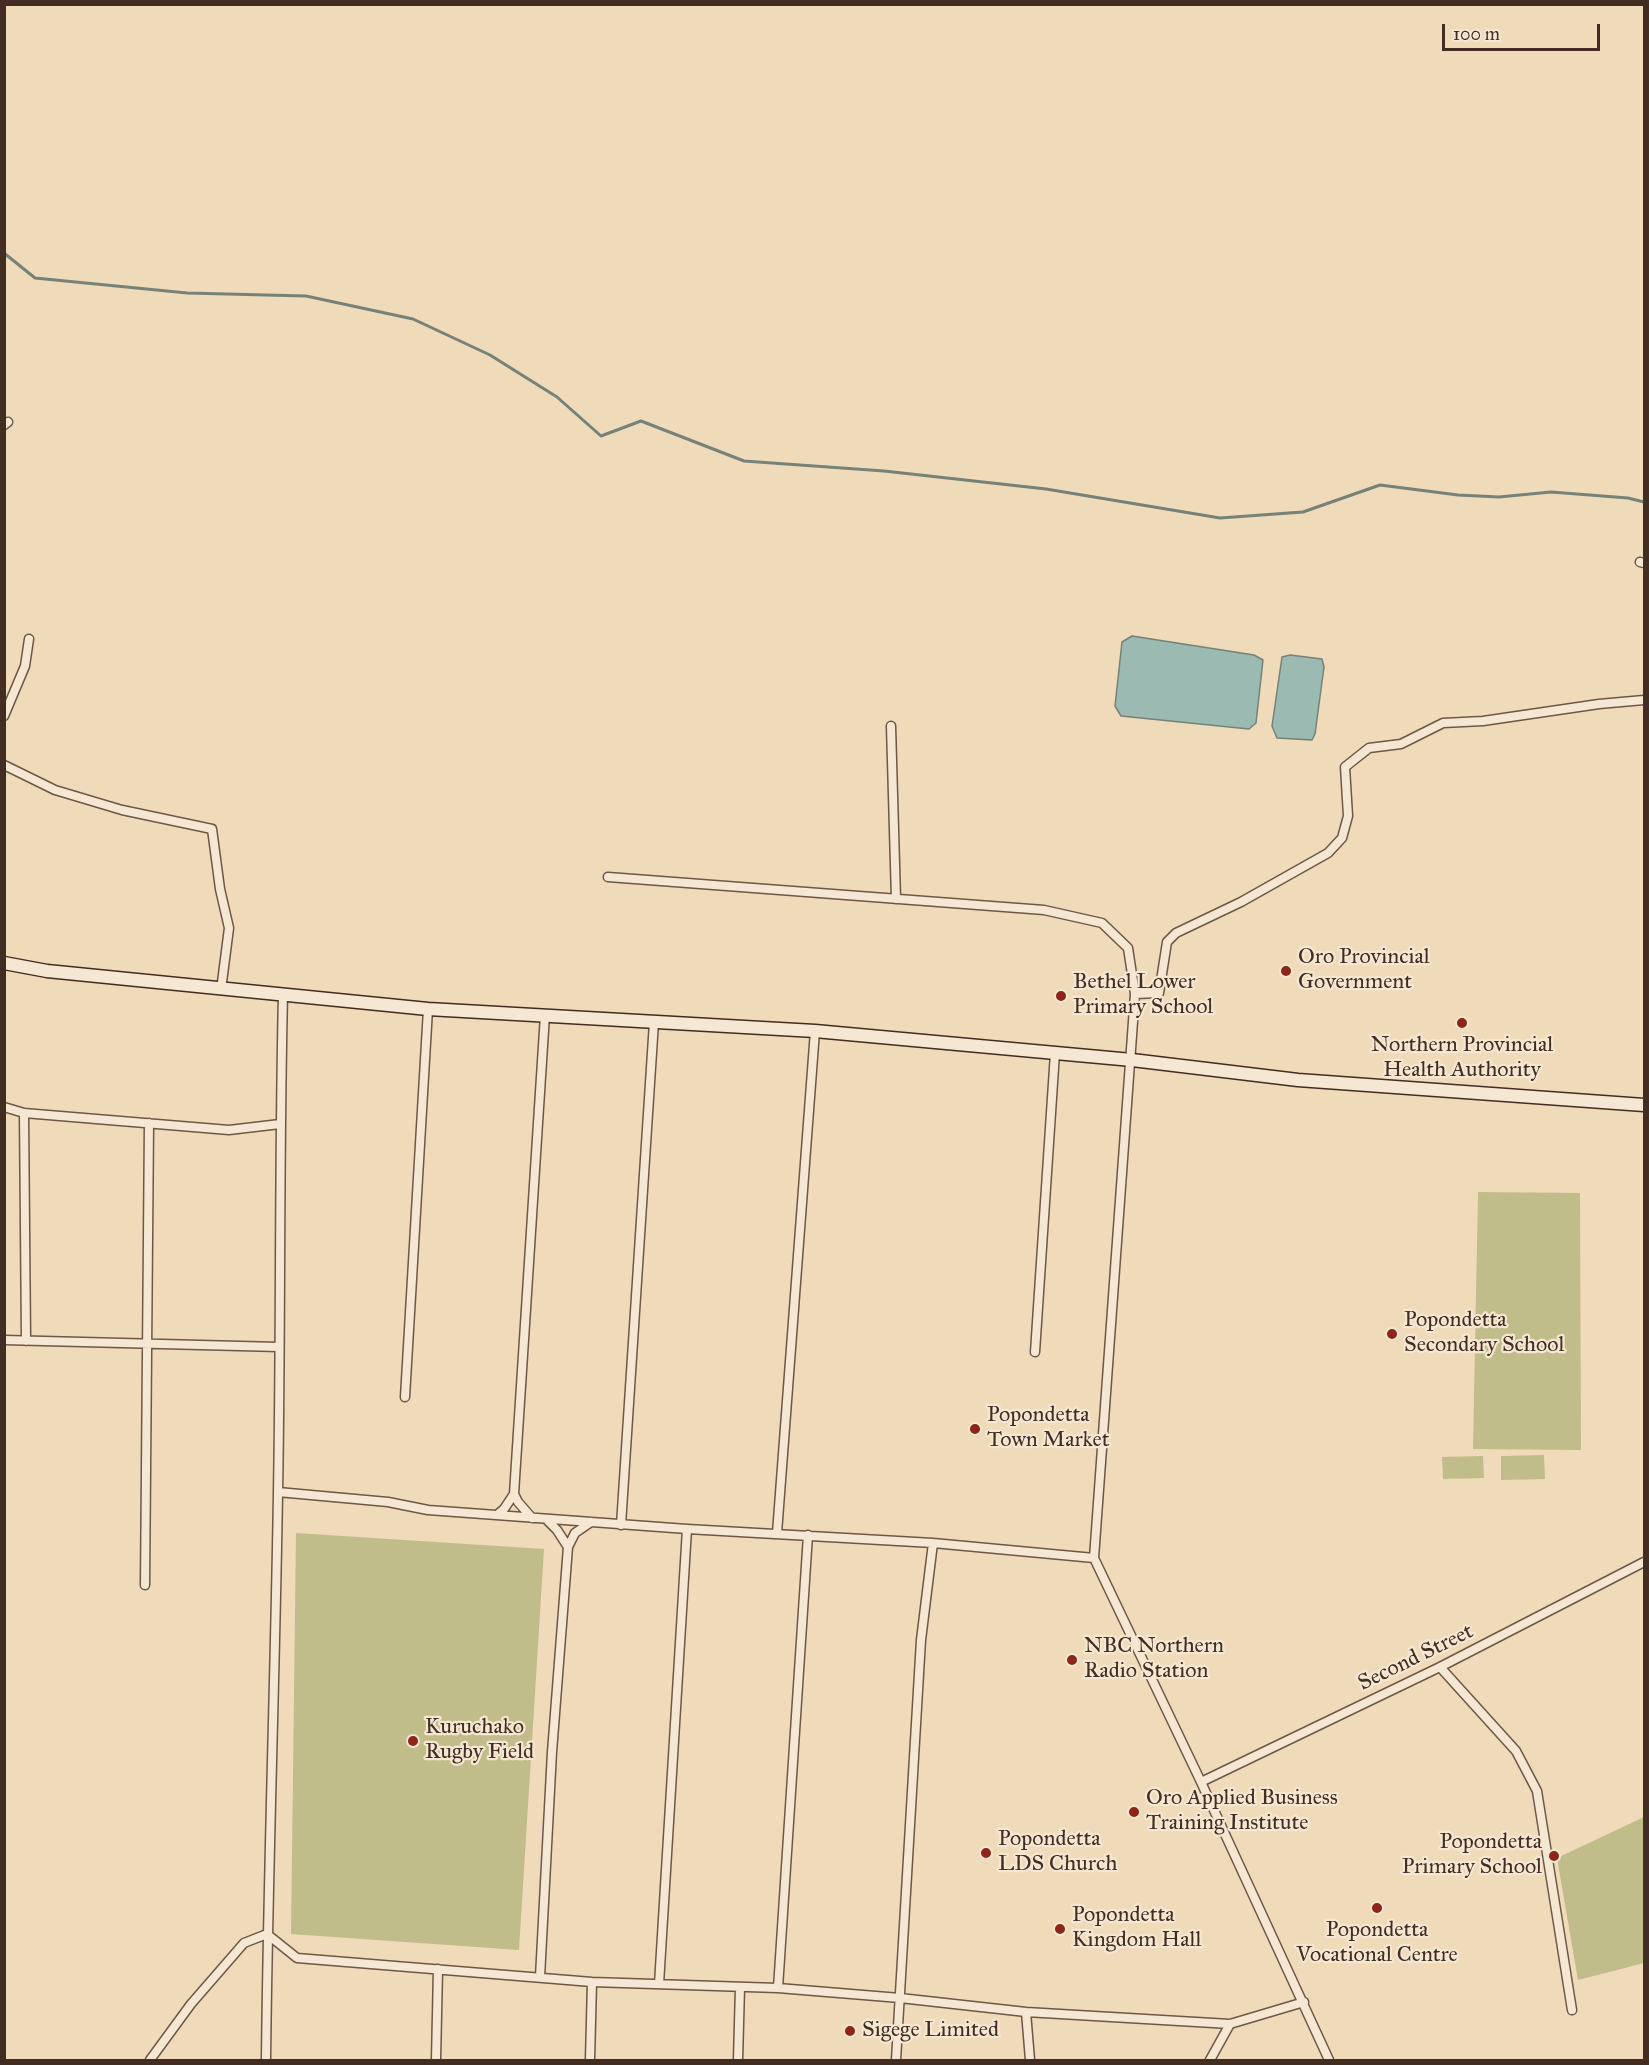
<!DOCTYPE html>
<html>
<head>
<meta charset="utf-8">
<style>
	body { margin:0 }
	#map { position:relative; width:1649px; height:2065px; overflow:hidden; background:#efdaba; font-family:"IM FELL Great Primer",serif }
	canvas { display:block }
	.frame { position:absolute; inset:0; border:6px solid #412d21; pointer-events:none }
	.scale { position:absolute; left:1442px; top:24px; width:158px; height:27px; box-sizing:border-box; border:3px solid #412d21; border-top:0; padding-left:8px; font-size:18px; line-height:21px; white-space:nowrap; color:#412d21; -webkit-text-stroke:4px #f5e7d2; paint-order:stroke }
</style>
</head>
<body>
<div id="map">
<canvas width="1649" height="2065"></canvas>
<div class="frame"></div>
<div class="scale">100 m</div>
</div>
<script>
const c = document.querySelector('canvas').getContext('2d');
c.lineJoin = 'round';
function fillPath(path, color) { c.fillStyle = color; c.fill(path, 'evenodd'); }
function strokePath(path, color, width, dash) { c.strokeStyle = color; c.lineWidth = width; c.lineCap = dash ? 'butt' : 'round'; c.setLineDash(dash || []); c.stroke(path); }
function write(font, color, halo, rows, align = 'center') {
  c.font = font + ' "IM FELL Great Primer",serif'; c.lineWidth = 4.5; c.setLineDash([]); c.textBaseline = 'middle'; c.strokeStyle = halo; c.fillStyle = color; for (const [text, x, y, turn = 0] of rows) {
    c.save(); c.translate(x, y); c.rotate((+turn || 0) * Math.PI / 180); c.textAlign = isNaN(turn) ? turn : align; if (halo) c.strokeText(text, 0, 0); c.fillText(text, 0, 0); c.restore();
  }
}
const green = new Path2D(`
	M1478,1192L1580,1193L1581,1450L1473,1449Z
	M1544,1455L1545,1479L1501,1480V1456Z
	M1483,1456L1484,1478L1443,1479L1442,1457Z
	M296,1533L544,1549L519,1950L291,1934Z
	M1644,1817V1963L1578,1980L1557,1858Z`);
const water = new Path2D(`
	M1132,636L1254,655L1263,660L1256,723L1249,729L1121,716L1115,706L1122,642Z
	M1290,655L1322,659L1324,667L1315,734L1312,740L1277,738L1272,726L1282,657Z`);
const stream = new Path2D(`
	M4,253L35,278L187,293L306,296L413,319L490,355L557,397L601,436L641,421L744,461L884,471L1046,489L1220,518L1303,512L1380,485L1458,495L1499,497L1551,492L1628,498L1644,502`);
const minor = new Path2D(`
	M4,425L8,422
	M1640,562L1644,563
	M4,716L25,666L29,639
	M891,726L896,899
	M4,765L55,790L122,810L212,829L220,889L229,928L221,990
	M608,877L1044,910L1102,923L1128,948L1135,994L1094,1558L1201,1782L1329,2060
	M1135,994L1159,993L1167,942L1176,933L1241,902L1328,853L1342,838L1348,816L1345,767L1369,748L1401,744L1443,723L1483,721L1599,704L1644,700
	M4,1107L24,1113L229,1130L280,1124
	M24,1113L26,1341
	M4,1340L279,1347
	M1035,1352L1055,1053
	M405,1397L428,1009
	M278,1492L388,1502L428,1510L687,1529L933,1543L1094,1558
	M497,1515L504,1509L514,1494
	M532,1518L518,1502L514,1494L545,1015
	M621,1525L654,1022
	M777,1533L815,1031
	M568,1547L575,1533L591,1522
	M145,1585L149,1123
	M1440,1667L1516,1751L1537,1791L1572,2010
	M1201,1782L1440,1667L1644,1562
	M540,1977L552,1752L568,1547L557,1530L546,1519
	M659,1984L687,1529
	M778,1988L808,1535
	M1026,2012L1030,2060
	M150,2060L191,2004L244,1943L267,1934L297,1958L592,1982L778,1988L900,1998L1026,2012L1230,2024L1304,2002
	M266,2060C268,1871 275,1682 278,1493C281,1327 279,1161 283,995
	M436,2060L438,1969
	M590,2060L592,1982
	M738,2060L740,1987
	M896,2060L921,1640L933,1543
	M1210,2060L1230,2024`);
const secondary = new Path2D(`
	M4,963L47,971L428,1009L815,1031L1132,1060L1298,1080L1644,1105`);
const markers = [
	[1286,971,6,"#8f2418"],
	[1061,996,6,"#8f2418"],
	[1462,1023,6,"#8f2418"],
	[1392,1334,6,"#8f2418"],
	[975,1429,6,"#8f2418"],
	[1072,1660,6,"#8f2418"],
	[413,1741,6,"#8f2418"],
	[1134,1812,6,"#8f2418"],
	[986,1853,6,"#8f2418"],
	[1554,1856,6,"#8f2418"],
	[1377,1908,6,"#8f2418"],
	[1060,1929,6,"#8f2418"],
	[850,2031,6,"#8f2418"]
];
const poiNames = [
	["Oro Provincial",1298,958],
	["Government",1298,983],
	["Bethel Lower",1073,983],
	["Primary School",1073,1008],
	["Northern Provincial",1462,1046,"center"],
	["Health Authority",1462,1071,"center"],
	["Popondetta",1404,1321],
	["Secondary School",1404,1346],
	["Popondetta",987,1416],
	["Town Market",987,1441],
	["NBC Northern",1084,1647],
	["Radio Station",1084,1672],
	["Kuruchako",425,1728],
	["Rugby Field",425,1753],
	["Oro Applied Business",1146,1799],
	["Training Institute",1146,1824],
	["Popondetta",998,1840],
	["LDS Church",998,1865],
	["Popondetta",1542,1843,"right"],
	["Primary School",1542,1868,"right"],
	["Popondetta",1072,1916],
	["Kingdom Hall",1072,1941],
	["Popondetta",1377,1931,"center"],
	["Vocational Centre",1377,1956,"center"],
	["Sigege Limited",862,2031]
];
const streetNames = [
	["Second Street",1416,1658,-26]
];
fillPath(green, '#c1bd8a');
fillPath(water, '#9abab2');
strokePath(water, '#768278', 1.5);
strokePath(stream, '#768278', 3);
strokePath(minor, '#6c5847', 11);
strokePath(secondary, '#412d21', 15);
strokePath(minor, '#f5e7d2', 8);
strokePath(secondary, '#f5e7d2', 12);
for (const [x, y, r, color] of markers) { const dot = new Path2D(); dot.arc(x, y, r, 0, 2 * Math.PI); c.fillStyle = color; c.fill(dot); strokePath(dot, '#f5e7d2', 2); }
write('22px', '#412d21', '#f5e7d2', poiNames, 'left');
write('22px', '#412d21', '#f5e7d2', streetNames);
</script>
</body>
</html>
